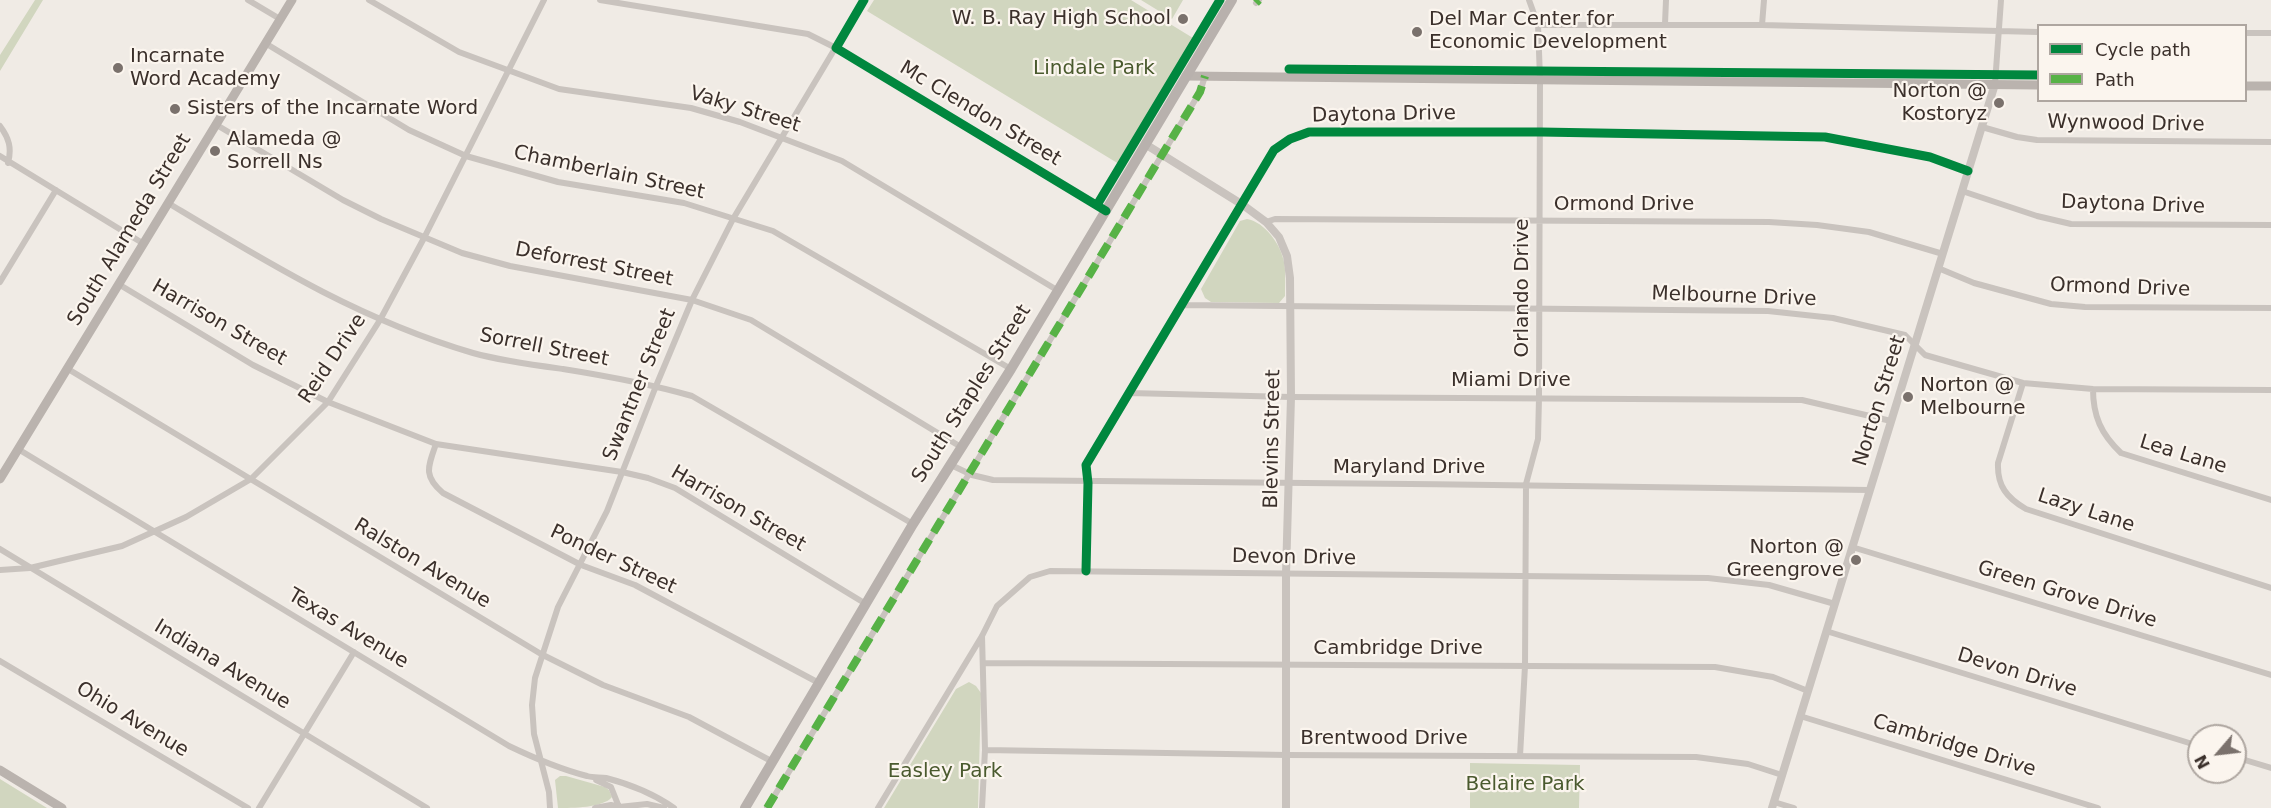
<!DOCTYPE html>
<html>
<head>
<meta charset="utf-8">
<style>
	body { margin:0 }
	#map { position:relative; width:2271px; height:808px; overflow:hidden; background:#f0ebe5; font-family:"DejaVu Sans",sans-serif }
	canvas { display:block }
	.legend { position:absolute; left:2037px; top:24px; width:210px; height:78px; box-sizing:border-box; background:#fbf5ee; border:2px solid #aea6a0; margin:0; padding:8px 10px; list-style:none; font-size:18px; color:#3b302b }
	.legend li { display:flex; align-items:center; gap:12px; height:30px }
	.legend b { width:30px; border:2px solid #aea6a0 }
	.north { position:absolute; left:2187px; top:724px; width:60px; height:60px; box-sizing:border-box; background:#fbf5ee; border:2px solid #aea6a0; border-radius:50%; rotate:242deg; font-size:16px; font-weight:700; line-height:24px; text-align:center; color:#3b302b }
	.north::after { content:''; display:block; margin:auto; width:21px; height:27px; background:#7a716c; clip-path:polygon(50% 0,100% 100%,50% 72%,0 100%) }
</style>
</head>
<body>
<div id="map">
<canvas width="2271" height="808"></canvas>
<ul class="legend">
<li><b style="height:8px;background:#00873e"></b>Cycle path</li>
<li><b style="height:8px;background:#57b246"></b>Path</li>
</ul>
<div class="north">N</div>
</div>
<script>
const c = document.querySelector('canvas').getContext('2d');
c.lineJoin = 'round';
function fillPath(path, color) { c.fillStyle = color; c.fill(path, 'evenodd'); }
function strokePath(path, color, width, dash) { c.strokeStyle = color; c.lineWidth = width; c.lineCap = dash ? 'butt' : 'round'; c.setLineDash(dash || []); c.stroke(path); }
function write(font, color, halo, rows, align = 'center') {
  c.font = font + ' "DejaVu Sans",sans-serif'; c.lineWidth = 4.5; c.setLineDash([]); c.textBaseline = 'middle'; c.strokeStyle = halo; c.fillStyle = color; for (const [text, x, y, turn = 0] of rows) {
    c.save(); c.translate(x, y); c.rotate((+turn || 0) * Math.PI / 180); c.textAlign = isNaN(turn) ? turn : align; if (halo) c.strokeText(text, 0, 0); c.fillText(text, 0, 0); c.restore();
  }
}
const green = new Path2D(`
	M35,0H43L0,71V55Z
	M874,0H1131L1193,38L1119,164L867,11Z
	M1141,0H1183L1172,19Z
	M1247,219C1265,222 1281,245 1284,262C1286,272 1285,285 1285,296L1279,303L1211,302L1205,298L1201,289L1240,221Z
	M969,682L976,686L981,693L978,808H884L956,689Z
	M1470,763L1580,765L1579,808H1470Z
	M560,776H566L605,787L609,790L612,797C603,808 572,808 558,808L555,780Z
	M0,779L47,808H0Z`);
const minor = new Path2D(`
	M248,0L280,19
	M369,0L459,52L559,89L691,108L740,122L842,161L1057,290
	M600,0L808,34L836,48L1106,211
	M1256,3L1259,0
	M1665,24L1666,0
	M1538,25H1762L2038,32
	M1762,25L1764,0
	M2246,33H2271
	M265,43L409,130L466,156L558,182L684,203L773,231L1011,369
	M1995,84L2001,0
	M215,124L343,200L381,219L462,253L510,266L692,300L751,320L961,447
	M0,126C9,138 12,148 8,163
	M1982,127L2017,137L2037,140L2271,142
	M0,156L144,244
	M1962,191L2037,216L2071,224L2271,225
	M168,203C268,263 360,320 473,353C502,361 533,365 563,369C607,376 650,384 692,396L913,524
	M1266,222L1275,219L1769,222L1817,225L1869,232L1943,254
	M1938,268L1974,283L2051,304L2085,307L2271,308
	M0,282L56,190
	M120,285L253,365L328,402L436,444L622,472L648,478L675,488L866,604
	M1181,305L1768,311L1833,318L1905,335L1925,355L2023,383L2093,389L2271,390
	M68,369L541,654L603,685L689,717L773,762
	M2023,383L1998,463C1997,486 2007,498 2026,509L2271,588
	M2093,389C2093,416 2101,434 2121,453L2271,500
	M1129,393L1291,397L1802,400L1891,421
	M436,444C428,467 423,476 443,493L581,565L635,585L819,683
	M18,449L509,746C534,758 560,769 587,776C593,778 600,777 606,778C629,784 654,794 674,808
	M951,465L972,475L993,480C1285,483 1578,485 1870,490
	M1852,547L2271,675
	M0,549L427,808
	M0,570L30,568L122,546L186,517L251,479L328,402L380,320L424,238L544,0
	M1086,571L1088,483L1086,465L1274,150L1290,139L1309,132H1541L1825,137L1930,157L1968,171
	M1826,631L2199,746
	M0,661L248,808
	M984,663L1715,667L1773,677L1808,691
	M1800,716L2098,808
	M985,750L1287,755L1696,757L1748,764L1782,775
	M1520,756L1525,666L1526,484L1538,439L1539,398L1540,78L1538,25L1529,0
	M2235,757L2271,768
	M596,780L611,787L619,807
	M1774,802L1794,808
	M259,808L354,652
	M550,808L549,792L534,734L532,705L535,678L558,607L607,511L656,386L692,300L733,219L864,0
	M595,808L611,805L619,807L647,804L664,808
	M767,808L1200,92L1205,76
	M878,808L982,636L997,606L1030,577L1050,571L1708,578L1769,585L1835,604
	M982,808L985,750L982,636`);
const tertiary = new Path2D(`
	M1145,144L1243,205L1266,222L1279,237L1287,256L1290,278L1291,397L1286,574V808
	M1772,808L1995,84`);
const secondary = new Path2D(`
	M1186,76L2038,85
	M2246,86H2271
	M0,479L292,0
	M0,770L62,808`);
const primary = new Path2D(`
	M745,808L913,524L1011,369L1232,0`);
const quiet = new Path2D(`
	M1256,3L1259,0
	M767,808L1200,92L1205,76`);
const cycleway = new Path2D(`
	M864,0L836,48L1106,211
	M1289,69L2038,75
	M1097,205L1220,0
	M1086,571L1088,483L1086,465L1274,150L1290,139L1309,132H1541L1825,137L1930,157L1968,171`);
const markers = [
	[1183,19,6,"#7a716c"],
	[1417,32,6,"#7a716c"],
	[118,68,6,"#7a716c"],
	[1999,103,6,"#7a716c"],
	[175,109,6,"#7a716c"],
	[215,151,6,"#7a716c"],
	[1908,397,6,"#7a716c"],
	[1856,560,6,"#7a716c"]
];
const poiNames = [
	["W. B. Ray High School",1171,19,"right"],
	["Del Mar Center for",1429,20],
	["Economic Development",1429,43],
	["Incarnate",130,57],
	["Word Academy",130,80],
	["Norton @",1987,92,"right"],
	["Kostoryz",1987,115,"right"],
	["Sisters of the Incarnate Word",187,109],
	["Alameda @",227,140],
	["Sorrell Ns",227,163],
	["Norton @",1920,386],
	["Melbourne",1920,409],
	["Norton @",1844,548,"right"],
	["Greengrove",1844,571,"right"]
];
const parkNames = [
	["Lindale Park",1094,69],
	["Easley Park",945,772],
	["Belaire Park",1525,785]
];
const streetNames = [
	["Vaky Street",745,110,17],
	["Mc Clendon Street",980,114,31],
	["Daytona Drive",1384,115,-1],
	["Wynwood Drive",2126,124,1],
	["Chamberlain Street",609,173,12],
	["Ormond Drive",1624,205],
	["Daytona Drive",2133,205,2],
	["South Alameda Street",130,230,-59],
	["Deforrest Street",594,265,11],
	["Orlando Drive",1523,288,-90],
	["Ormond Drive",2120,288,2],
	["Melbourne Drive",1734,297,2],
	["Harrison Street",219,323,30],
	["Sorrell Street",544,348,11],
	["Reid Drive",333,359,-56],
	["Miami Drive",1511,381],
	["Swantner Street",640,385,-68],
	["South Staples Street",972,394,-58],
	["Norton Street",1880,401,-73],
	["Blevins Street",1273,439,-89],
	["Lea Lane",2183,455,17],
	["Maryland Drive",1409,468],
	["Harrison Street",738,509,30],
	["Lazy Lane",2086,511,18],
	["Devon Drive",1294,558,1],
	["Ponder Street",613,560,25],
	["Ralston Avenue",422,564,31],
	["Green Grove Drive",2067,595,17],
	["Texas Avenue",348,629,31],
	["Cambridge Drive",1398,649],
	["Indiana Avenue",222,665,31],
	["Devon Drive",2017,673,17],
	["Ohio Avenue",132,720,31],
	["Brentwood Drive",1384,739],
	["Cambridge Drive",1954,746,17]
];
fillPath(green, '#d1d6bf');
strokePath(minor, '#c9c3be', 6);
strokePath(tertiary, '#c9c3be', 8);
strokePath(secondary, '#bab3ae', 9);
strokePath(primary, '#b8b1ad', 10);
strokePath(quiet, '#57b246', 8, [15, 8]);
strokePath(cycleway, '#00873e', 9);
for (const [x, y, r, color] of markers) { const dot = new Path2D(); dot.arc(x, y, r, 0, 2 * Math.PI); c.fillStyle = color; c.fill(dot); strokePath(dot, '#fbf5ee', 2); }
write('20px', '#3b302b', '#fbf5ee', poiNames, 'left');
write('20px', '#4a5a2e', '#fbf5ee', parkNames);
write('20px', '#3b302b', '#fbf5ee', streetNames);
</script>
</body>
</html>
